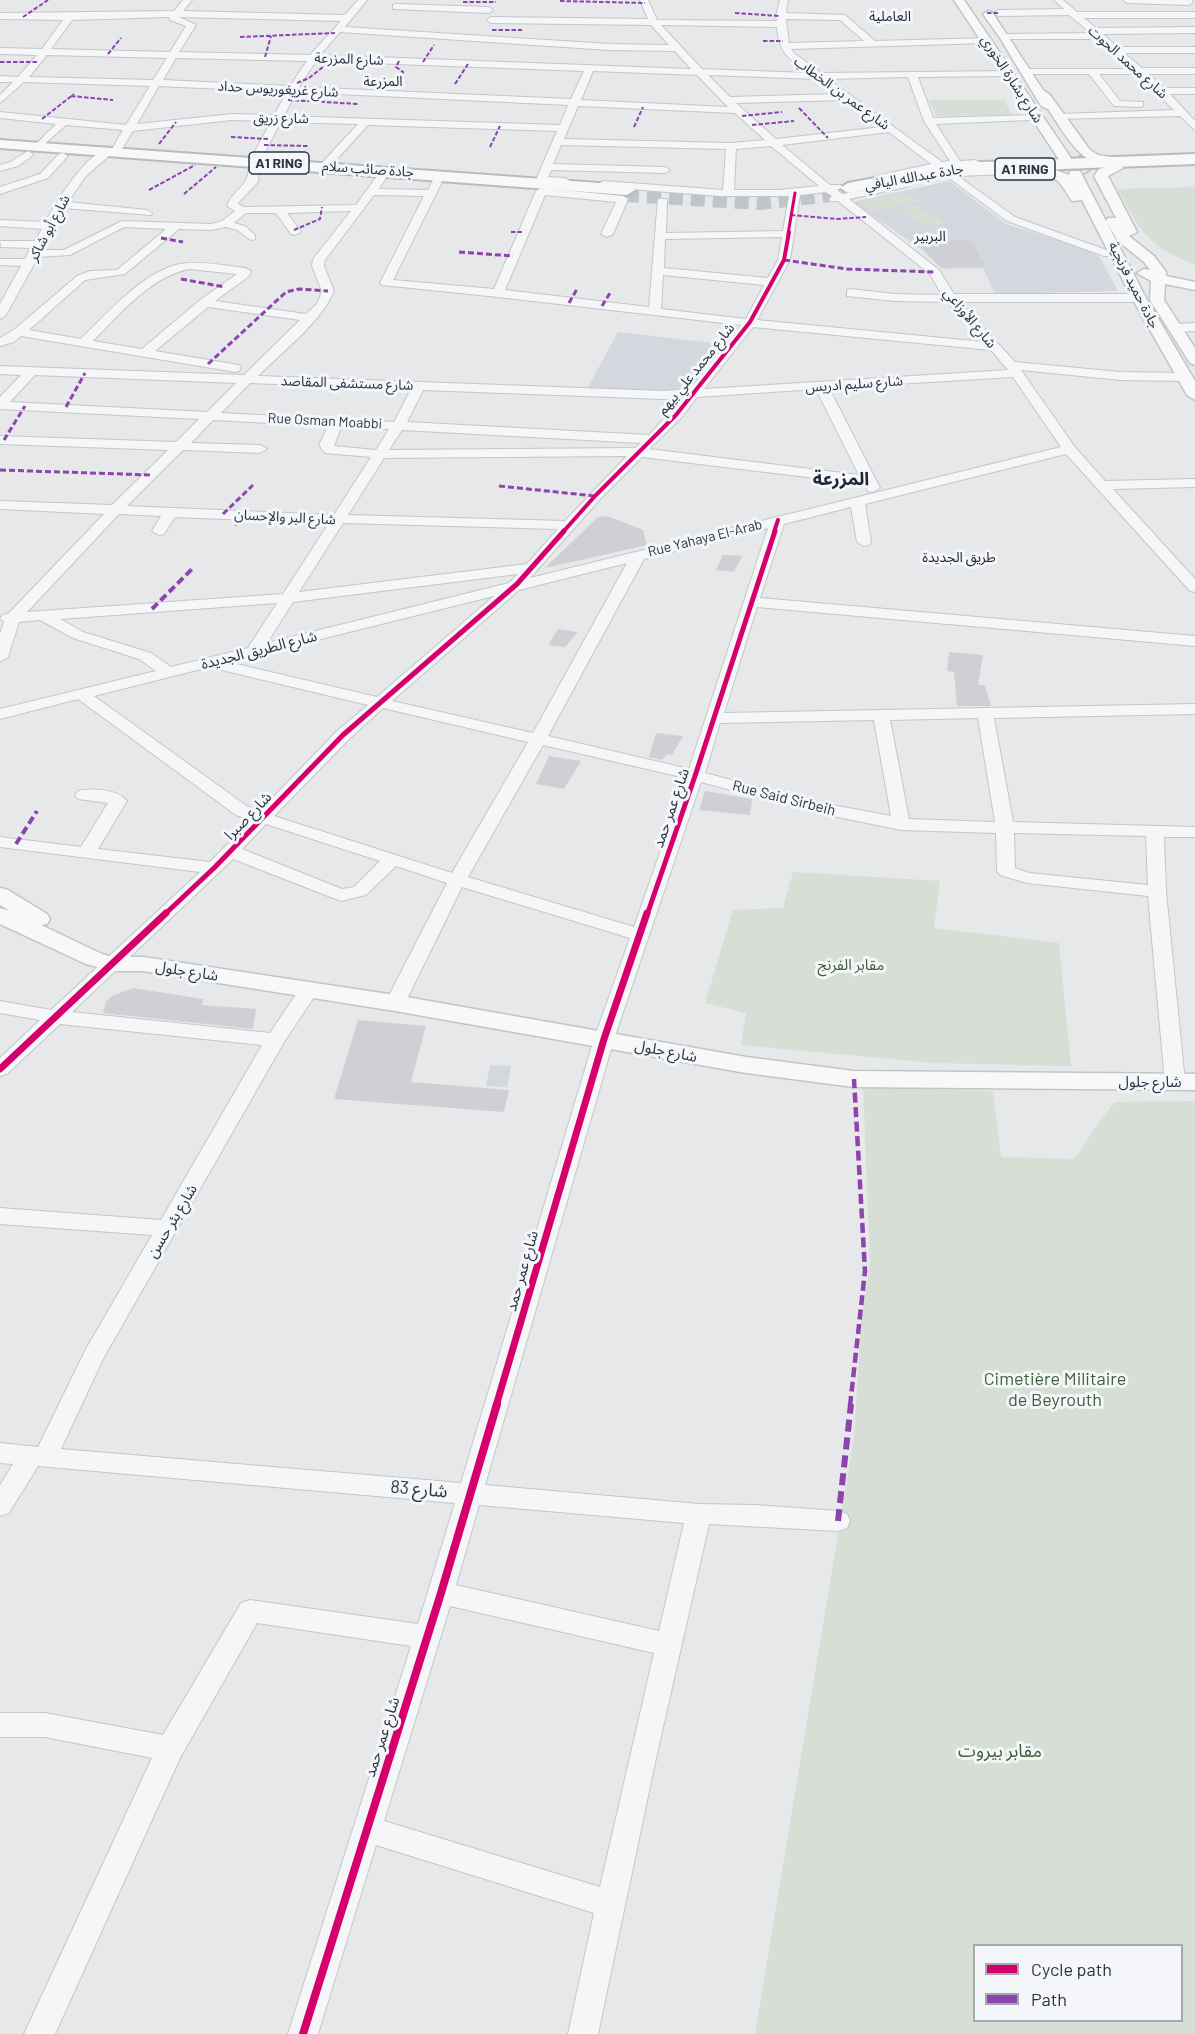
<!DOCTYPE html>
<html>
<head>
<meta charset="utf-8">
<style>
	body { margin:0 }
	#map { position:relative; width:1195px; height:2034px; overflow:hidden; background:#e6e8ea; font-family:Barlow,sans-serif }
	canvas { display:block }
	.legend { position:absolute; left:973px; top:1944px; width:210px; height:78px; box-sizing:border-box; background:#f4f6f9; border:2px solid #a4a8b1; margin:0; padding:8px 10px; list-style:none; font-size:18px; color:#2b3445 }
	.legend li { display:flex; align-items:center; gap:12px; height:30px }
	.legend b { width:30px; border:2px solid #a4a8b1 }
</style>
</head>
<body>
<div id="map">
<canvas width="1195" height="2034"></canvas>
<ul class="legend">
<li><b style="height:8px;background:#d6006c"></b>Cycle path</li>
<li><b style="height:8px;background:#8e44ad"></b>Path</li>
</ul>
</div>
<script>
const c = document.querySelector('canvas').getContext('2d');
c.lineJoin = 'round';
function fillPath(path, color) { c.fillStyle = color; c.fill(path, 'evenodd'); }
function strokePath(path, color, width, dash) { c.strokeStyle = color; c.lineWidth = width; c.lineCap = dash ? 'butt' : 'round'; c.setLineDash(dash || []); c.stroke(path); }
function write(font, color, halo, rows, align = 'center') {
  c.font = font + ' Barlow,"Noto Sans Arabic",sans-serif'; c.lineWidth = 6; c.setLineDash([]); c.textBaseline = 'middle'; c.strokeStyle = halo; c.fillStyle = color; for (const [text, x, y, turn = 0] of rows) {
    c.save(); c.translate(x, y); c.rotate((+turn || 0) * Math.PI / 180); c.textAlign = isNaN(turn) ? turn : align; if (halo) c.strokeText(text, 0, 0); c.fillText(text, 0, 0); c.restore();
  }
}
const built = new Path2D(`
	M949,181L1006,224L1090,251L1100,258L1118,291L995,294L983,268L942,269L922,250L853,202Z
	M618,332L722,344L692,386L685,390L670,393L586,391Z
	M490,1065L511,1066L507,1087L486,1086Z`);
const green = new Path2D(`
	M929,100H1004L1012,115L936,116Z
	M1195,187V265C1146,245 1143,233 1117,189Z
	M902,193L919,202L872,211L858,202Z
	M917,205L945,223L925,226L898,208Z
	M793,872L940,881L934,928L1059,943L1071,1066L934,1063L741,1045L746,1013L705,1003L733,910L783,908Z
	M863,1087L993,1091L1001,1157L1074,1159L1105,1114L1115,1102L1195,1101V2034H755L854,1438L861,1321L870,1263ZM974,1946H1182V2020H974Z`);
const building = new Path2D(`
	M971,240L986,266L941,267L916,242Z
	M607,516L643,530L647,545L545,568L598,517Z
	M723,555L742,556L734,572L716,570Z
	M558,629L578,632L565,647L548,645Z
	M949,652L983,655L978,685H985L991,706H957L954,672L947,671Z
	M656,733L683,736L672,755L668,754L662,760L649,757Z
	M549,756L581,761L564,789L536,784Z
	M705,791L752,799L750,815L699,810Z
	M133,988L203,999L202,1005L256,1009L253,1029L103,1013L106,1002L112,996Z
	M358,1020L426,1026L411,1082L509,1090L504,1112L334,1099Z`);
const majorTunnel = new Path2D(`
	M1076,157L1086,174`);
const highwayTunnel = new Path2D(`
	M625,195L761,203L856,192`);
const minor = new Path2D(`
	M183,0H192L183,11L345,15L358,0H367L345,27L609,44L669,45L651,25L491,23L487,20L491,17L648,19L640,0H648L657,20L777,21L776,16L780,0H788L786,13L845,15L875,41L990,38L992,40L987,43L791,49L794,53L821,73L1010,71L1012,73L1007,76L918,77L933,118L1034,115V119L1030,120L936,124L960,161L976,160L981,163L980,165L940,168L880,181L876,180V176L931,164L889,132L782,145L830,185H841L842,187L837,190L842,194L906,183V187L849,199L939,270L954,294H1139L1145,298L1139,302H960L1015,362L1120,372L1185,373L1191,377L1185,381L1120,380L1021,370L1074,446L1105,481L1195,479V487L1113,489L1195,579V592L1190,591L1066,454L865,504L871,542L869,545L864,546L857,542L851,507L784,524L760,598L1195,636V646L757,607L724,713L1195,704V714L994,718L1013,822L1195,827V837H1164L1166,891L1185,1082L1182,1087L1175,1089L1168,1087L1165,1082L1148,896L1027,883L1000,875L997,871L996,833L901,830L809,811L701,782L614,1039L485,1485L699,1504L755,1505L838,1511L847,1514L850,1521L847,1528L838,1531L709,1524L655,1763L598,2034H568L594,1913L376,1845L318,2034H288L411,1646L257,1623L180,1758L55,2034H24L152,1758L45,1737H0V1713H45L163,1735L241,1603L250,1600L418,1624L455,1503L38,1466L9,1513L0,1516V1485L13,1464L0,1463V1443L38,1447L86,1349L152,1235L0,1224V1208L161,1220L262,1045L60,1024L7,1074L0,1076V1058L40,1020L0,1013V1001L51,1010L200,872L0,847V837L81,847L108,803L78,799L75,795L78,791C92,788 117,789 127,801L98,849L210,862L251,820L236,815L78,699L0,719V709L156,671L139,659L73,638L40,620L19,622L8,657L0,662V634L4,622L0,618L3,615L9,613L104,514L0,509V501L112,505L168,450L0,444V436L176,442L199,419L0,409V397L21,375L0,374V366L244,375L300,320L208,307L155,351L239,365L241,368L239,371L235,372L21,336L14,342L0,346V338L15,329L77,276L90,271L117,270L166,229L124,227L70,255L38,257L6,315L0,319V304L21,266L0,265V259H25L31,248L1,247L0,241H35L42,229L0,226V220L45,222C56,204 88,147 112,149L123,130L66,125L38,150L33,147L56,124L0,118V112L126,125L150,86L24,82L0,103V95L13,82H0V76L18,77L37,55L0,54V48L42,49L63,20L0,19V13L174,11ZM169,17L170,20L186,26L170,52L51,49L72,20ZM179,17L341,21L310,55L179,52L196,25ZM786,19L840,20L864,41L789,43ZM661,25L777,27C779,53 788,58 808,73L702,69ZM340,32L609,50L675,51L691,69L320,55ZM47,55L167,58L153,80L29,77ZM176,58L307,61L290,86L163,80ZM316,61L584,71L571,99L299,87ZM593,71L697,75L728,107L581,100ZM708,75L816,79L837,94L730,97ZM908,77L924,121L950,161L942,162L828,79ZM159,86L287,92L274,115L232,114L137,124ZM296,92L568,105L560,125L284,116ZM845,100L882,127L776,139L736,103ZM578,106L735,113L765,140L731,143L564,139ZM232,120L271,121L250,161L255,164L260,161L281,122L358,124L321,164L320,166L325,169L329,168L368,125L557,131L536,180L537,182L565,184L570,181L565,178L548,177L551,170L665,173L670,170L665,167L553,164L561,145L726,149L723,190L603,181L598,184L603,187L720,196H789L783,231L666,233L667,201L666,199H658L649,307L505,290L545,195L616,202L601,234L607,237L613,234L628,199L623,196L541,188L536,191L494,289L393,280L442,182L437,179L433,180L428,190L379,189L386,178L385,176H377L356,205L244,207L238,204L239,202L258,182L259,169L254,166L249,169C247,189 233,189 227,206L235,211L222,221L211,224L122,221L64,250H41L64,208L151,215L152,213L147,210L68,202L85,177L111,154H119L133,131ZM771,146L819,186L779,190H734L736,149ZM826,192L832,196L829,199L830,201H838L930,274L942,295L894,294L851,289L847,290V296L894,301L947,302L984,342L757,320L790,260L800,195ZM374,195L424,196L380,283L382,285L498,297L741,325L690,389L663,391L258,376C283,351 321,322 334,291L324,266L325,260ZM351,211L313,259L312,266L322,291L317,304L306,314L215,301L249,276L251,271L245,268C227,266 208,262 189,263C149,264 108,313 81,339L29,330L85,280L125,274L179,229L211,230L226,227L237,230L251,240L255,239V235L245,226L234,223L246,213H276L291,234L295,235L301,232L287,213ZM782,237L778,260L768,278L664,268L665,239ZM189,269L237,274L200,300L142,349L93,341C120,314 150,277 189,269ZM663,275L764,285L746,319L661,309ZM753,327L991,350L1008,370L704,389ZM35,375L236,383L207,412L10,402ZM1013,377L1061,447L530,578L600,499L642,457L864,484L868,491L873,492L880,488L829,388ZM250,383L411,389L394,422L221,413ZM816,389L859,475L649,449L681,418L697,397ZM423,390L663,399L683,398L649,435L407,422ZM213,420L328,426L319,445L325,453L371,457L334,515L127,506L183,450L260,453L267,449L260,445L191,443ZM341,427L389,429L376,450L334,446ZM402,430L641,443L635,448L389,450ZM627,456L565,521L348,515L384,458ZM119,514L161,516L152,531L159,535L164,534L175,517L329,523L283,594L27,612ZM343,523L558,529L527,564L299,592ZM768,528L689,769L548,736L644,559ZM627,563L533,733L392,701L519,590ZM518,574L509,583L267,643L293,602ZM494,596L377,697L228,662ZM277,603L248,648L171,667L151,653L83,632L60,619ZM209,667L368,705L337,731L260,811L248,807L94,696ZM383,708L528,742L452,873L274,816L349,739ZM978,718L995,822L909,819L890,720ZM874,720L891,816L811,801L705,773L720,723ZM543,745L686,778L634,927L468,877ZM266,824L380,861L354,887L342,889L242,849ZM1014,833L1146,836L1148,885L1029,873L1015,868ZM233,859L341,901L366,895L396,866L447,883L385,1003L388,1007L395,1009L402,1007L405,1003L462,887L630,938L594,1039L461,1483L61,1449L104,1357L284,1042L318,991L315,987L308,985L301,987L270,1033L72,1012ZM479,1505L684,1523L659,1631L456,1585ZM450,1606L654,1653L600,1887L384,1821Z
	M1054,0H1063L1077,12H1195V18H1084L1096,28L1195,27V33L1103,34L1117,47H1195V53H1124L1142,68H1195V74H1148L1164,88H1195V94H1170L1195,121V130L1180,116L1054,119V115L1058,114L1174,110L1137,74H1099L1120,101L1143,102V106L1140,107L1114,106L1089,74H1024L1022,72L1027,69H1131L1097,39H1002L1000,37L1005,34L1091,33L1069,15L998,16L994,13L998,10L1064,9Z
	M1123,0H1192L1193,2L1189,5L1127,3Z
	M396,4L489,7L493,10L489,13L393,9V5Z
	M28,151L33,154L32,156L18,166L0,171V165L10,162Z
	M63,153L68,156L48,178L0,194V187L40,174L59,154Z
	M1030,168L1034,169V173L958,176L1015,217L1112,252V256H1104L1007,221L945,175L950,172L955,174L960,170Z
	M1195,323V331L1175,332L1169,328L1175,324Z`);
const major = new Path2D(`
	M954,0H964L1071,158L1070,161H1060Z
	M988,11L992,12L1043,90L1050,95L1090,150L1098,155L1118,158L1119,161L1118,164C1082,172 1065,133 1048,109L1041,106L1000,38L983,14Z
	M1117,164L1122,165L1123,168L1108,176L1137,232L1129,236L1154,256L1166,272V276L1195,282V290L1165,284L1164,300L1195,348V365L1190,363L1150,300L1151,281L1137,273L1144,269L1150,270L1144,262L1118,241L1106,221L1108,218H1116L1094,176L1099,169Z
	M1030,167L1053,169L1069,175L1070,171H1080L1146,298L1195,381V400L1187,395L1132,298L1082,200L1072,201C1052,169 1059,182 1025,174L1024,171Z
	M0,888L8,890L47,914L50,919L47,924L41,925L102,954L113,957H143L395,995L746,1057L854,1071L1195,1074V1090L854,1087L746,1073L395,1011L143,971H113L86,964L0,924V908L10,911L0,905Z`);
const highway = new Path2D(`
	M0,140L627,185L635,190L627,195L0,148Z
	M1195,154V164L956,173L848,193L840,188L848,183L956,163Z`);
const quietFar4 = new Path2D(`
	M560,1L645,3
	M463,2H496
	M735,13L780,16
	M987,13H998
	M23,17L48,0
	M492,30H522
	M240,37L335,33
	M763,41H783
	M108,54L121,38
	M265,57L271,36
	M399,61L396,67L403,72L402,78
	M0,62H37
	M423,62L434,45
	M297,83L309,78L333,59
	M455,84L468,64
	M71,96L113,100
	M288,100L358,104
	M799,108L828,138
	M742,116L782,112
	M42,119L74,94
	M752,125L794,121
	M634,127L643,107
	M231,137L268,139
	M159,144L176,122
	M264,145L308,146
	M490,147L500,126
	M149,190L195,165
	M184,194L216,167
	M791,215L837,219L866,217
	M294,230L320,219L322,207
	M511,232H524`);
const quietFar3 = new Path2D(`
	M161,238L183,242
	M459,252L513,256
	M784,260L847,269L935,272
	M181,279L225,287
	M569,303L577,289
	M602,306L610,293
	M208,364L286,292L299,289L328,291
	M66,407L85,373
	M4,440L25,406
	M0,470L152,475
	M499,486L595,496
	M223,514L253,485
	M235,525L247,515`);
const quietFar2 = new Path2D(`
	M152,609L194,567
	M16,844L37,811`);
const quietFar1 = new Path2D(`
	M850,1406L865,1271L854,1079`);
const quiet = new Path2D(`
	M838,1521L851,1404`);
const cyclewayFar4 = new Path2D(`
	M788,234L795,193`);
const cyclewayFar3 = new Path2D(`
	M563,532L595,496L676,415L750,322L784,260L789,232
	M774,532L778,520`);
const cyclewayFar2 = new Path2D(`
	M164,915L214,868L343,735L517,584L564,531
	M647,915L695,776L775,531`);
const cyclewayFar1 = new Path2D(`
	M0,1069L166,913
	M496,1406L604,1039L647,913`);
const cycleway = new Path2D(`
	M303,2034L441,1593L497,1404`);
const farNeighbourhoodnames = [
	["العاملية",890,16],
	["المزرعة",383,81],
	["البربير",930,236],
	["طريق الجديدة",959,557]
];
const farStreetnames = [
	["شارع المزرعة",349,59,2],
	["شارع محمد الحوت",1128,62,42],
	["شارع بشارة الخوري",1012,79,57],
	["شارع غريغوريوس حداد",278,89,3],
	["شارع عمر بن الخطاب",842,93,36],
	["شارع زريق",281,118,1],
	["جادة صائب سلام",368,169,4],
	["جادة عبدالله اليافي",914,177,-10],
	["شارع أبو شاكر",49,228,-62],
	["جادة حميد فرنجية",1134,285,63],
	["شارع الأوزاعي",970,318,50],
	["شارع محمد علي بيهم",696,369,-51],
	["شارع مستشفى المقاصد",347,383,2],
	["شارع سليم ادريس",854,384,-4],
	["Rue Osman Moabbi",325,421,3],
	["شارع البر والإحسان",285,517,3],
	["Rue Yahaya El-Arab",705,538,-14]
];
const shields = [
	[279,163,60],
	[1025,169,60]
];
const shieldNames = [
	["A1 RING",279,163],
	["A1 RING",1025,169]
];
const streetNames = [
	["شارع الطريق الجديدة",259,650,-14],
	["Rue Said Sirbeih",784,798,14],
	["شارع عمر حمد",671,808,-71],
	["شارع صبرا",248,816,-46],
	["شارع جلول",187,971,9],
	["شارع جلول",666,1051,11],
	["شارع جلول",1150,1082],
	["شارع بئر حسن",172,1221,-59],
	["شارع عمر حمد",522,1271,-74],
	["شارع عمر حمد",382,1737,-72]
];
const parkNames = [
	["مقابر الفرنج",851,965]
];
const farDistrictnames = [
	["المزرعة",841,479]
];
const nearParknames = [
	["Cimetière Militaire",1055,1379],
	["de Beyrouth",1055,1400],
	["مقابر بيروت",1000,1751]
];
const nearStreetnames = [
	["شارع 83",419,1489,5]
];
fillPath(built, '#d4d7dd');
fillPath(green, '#d6ded6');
fillPath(building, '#ced0d3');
strokePath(majorTunnel, '#c1c4c9', 12, [12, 6]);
strokePath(highwayTunnel, '#c1c4c9', 14, [14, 8]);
strokePath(minor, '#c4c6c8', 2);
strokePath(major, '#c2c5c8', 3);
strokePath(highway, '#b8bbbf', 4);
fillPath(minor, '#f5f6f7');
fillPath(major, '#f8f8f8');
fillPath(highway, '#f8f8f8');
strokePath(quietFar4, '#8e44ad', 2, [4.5, 2]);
strokePath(quietFar3, '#8e44ad', 3, [6, 3]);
strokePath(quietFar2, '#8e44ad', 4, [8, 4]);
strokePath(quietFar1, '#8e44ad', 4.5, [10, 4.5]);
strokePath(quiet, '#8e44ad', 6, [12, 6]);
strokePath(cyclewayFar4, '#d6006c', 3);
strokePath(cyclewayFar3, '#d6006c', 4);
strokePath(cyclewayFar2, '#d6006c', 5);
strokePath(cyclewayFar1, '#d6006c', 7);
strokePath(cycleway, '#d6006c', 8);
write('14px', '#1d2536', '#f4f6f9', farNeighbourhoodnames);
write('14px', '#2b3445', '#f4f6f9', farStreetnames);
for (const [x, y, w] of shields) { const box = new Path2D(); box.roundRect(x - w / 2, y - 11, w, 22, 4.5); c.fillStyle = '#f4f6f9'; c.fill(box); strokePath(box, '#2b3445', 1.5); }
write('bold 14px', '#2b3445', null, shieldNames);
write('15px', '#2b3445', '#f4f6f9', streetNames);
write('15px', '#3f6138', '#f4f6f9', parkNames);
write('bold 18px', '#1d2536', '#f4f6f9', farDistrictnames);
write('18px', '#3f6138', '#f4f6f9', nearParknames);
write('18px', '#2b3445', '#f4f6f9', nearStreetnames);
</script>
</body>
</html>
